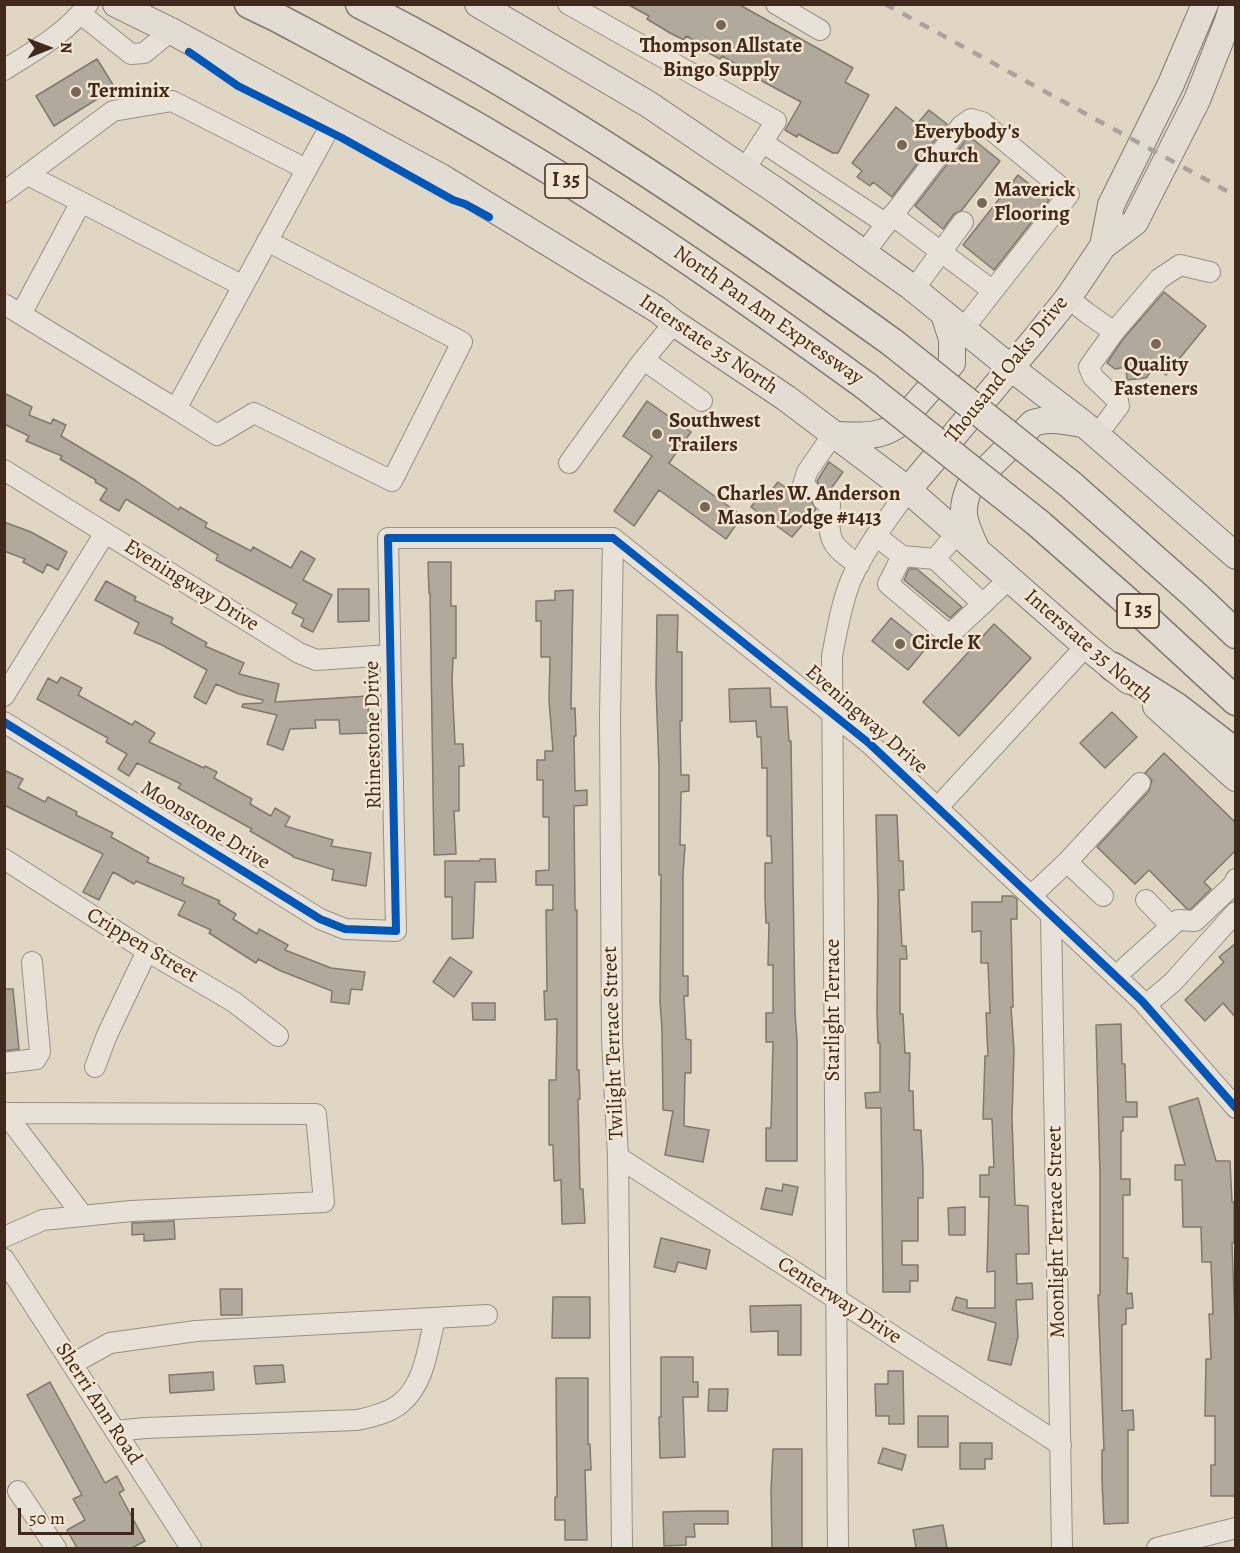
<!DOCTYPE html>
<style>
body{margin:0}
#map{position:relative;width:1240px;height:1553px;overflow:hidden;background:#e0d6c4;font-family:Alegreya,serif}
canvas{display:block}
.frame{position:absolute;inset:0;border:6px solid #40291c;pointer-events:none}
.north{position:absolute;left:18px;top:18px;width:60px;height:60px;-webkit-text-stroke:4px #f3e6d1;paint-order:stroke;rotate:89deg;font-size:16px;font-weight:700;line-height:24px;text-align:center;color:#40291c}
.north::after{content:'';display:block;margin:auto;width:21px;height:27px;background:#40291c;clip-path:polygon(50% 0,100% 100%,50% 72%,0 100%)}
.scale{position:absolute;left:18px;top:1508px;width:116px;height:27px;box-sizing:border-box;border:3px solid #40291c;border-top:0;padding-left:8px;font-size:18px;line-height:21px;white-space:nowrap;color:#40291c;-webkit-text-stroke:4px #f3e6d1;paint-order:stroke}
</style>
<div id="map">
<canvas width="1240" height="1553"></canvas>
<div class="frame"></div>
<div class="north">N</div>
<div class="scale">50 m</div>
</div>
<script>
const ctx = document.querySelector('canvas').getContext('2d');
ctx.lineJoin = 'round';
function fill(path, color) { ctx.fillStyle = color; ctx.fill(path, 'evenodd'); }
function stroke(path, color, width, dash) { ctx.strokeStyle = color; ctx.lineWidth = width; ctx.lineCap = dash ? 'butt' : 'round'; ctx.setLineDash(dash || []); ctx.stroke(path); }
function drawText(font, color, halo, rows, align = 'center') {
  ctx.font = font + ' Alegreya,serif'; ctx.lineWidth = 5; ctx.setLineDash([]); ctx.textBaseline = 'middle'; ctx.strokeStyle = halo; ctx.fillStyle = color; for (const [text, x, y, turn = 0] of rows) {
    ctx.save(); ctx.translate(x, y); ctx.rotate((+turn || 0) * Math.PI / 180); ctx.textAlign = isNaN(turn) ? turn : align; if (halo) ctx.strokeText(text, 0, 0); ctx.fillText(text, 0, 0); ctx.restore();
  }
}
const building = new Path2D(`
 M627 4H738L853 68 845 82 869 95 838 153H833L798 134 797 137 785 130 801 102 747 73 748 71 722 56 720 59 709 53 711 49 686 36 684 40 670 33 647 19 649 16Z
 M97 59 115 88 54 126 36 96Z
 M896 107 917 124 929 110 947 124 892 197 873 182 870 186 857 177 862 171 852 163Z
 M969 136 1000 161 961 211 954 214 943 229 915 206Z
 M1018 175 1049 200 994 270 963 245Z
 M1164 292 1206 326 1166 375 1155 366 1146 378 1127 380 1126 367 1115 369 1107 363 1123 339Z
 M4 393 32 407 29 415 51 424 53 419 66 425 61 436 136 481 179 510 180 507 207 523 205 527 251 551 253 547 291 568 301 551 315 559 303 580 332 595 313 632 301 626 304 619 292 613 297 604 216 560 218 555 126 499 119 511 100 500 107 489 95 482 96 480 60 459 62 456 26 441 29 436 4 424Z
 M647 401 691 432 669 463 742 516 726 539 659 490 634 526 614 511 652 456 623 436Z
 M829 462 843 472 830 490 821 489 817 481Z
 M778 482 785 487 786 485 802 500 811 501 816 509 792 537 751 507 761 493 766 497Z
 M4 522 31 532 67 552 58 570 47 564 43 573 23 562 25 559 4 551Z
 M428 562H451V606H456V658H453L452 681 455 744H463L464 766H459V811H454L456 854 434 855 430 593H429Z
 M909 569H917L962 607 950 618 904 580Z
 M106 581 136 597 134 600 173 618 171 623 207 643 205 646 244 663 239 674 279 684 275 702 368 696 369 733 340 734 339 720H315L316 728 290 729 283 750 267 744 277 715 242 707 243 704 262 703 263 700 239 694 216 684 206 704 194 697 207 670 162 645 134 633 139 623 95 600Z
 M338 589H369V621L338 622Z
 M573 590 571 709 575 708 576 736H574L575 791 587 790V805L574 806 575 910H577V1070H579L580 1099H578L580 1189H583L585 1223 562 1224 561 1180 554 1181 553 1145H549V1080H556L557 1019 545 1020 544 991H547L546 910H553V885H536V871L549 870V817H543V780H537V760H545V751H553L549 700 550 657H541V621H536V601L555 600V591Z
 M657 615H678L677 652H682V721H680L681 775H689V791L681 792 680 845H685L683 875V976H688V996H684L686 1039 691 1040V1073H685L684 1126 709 1130 703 1162 665 1155 673 1111 663 1110 662 1030 660 1001 661 875H659V769L656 686Z
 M891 618 927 647 908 670 872 641Z
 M994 624 1031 658 959 736 923 702Z
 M61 677 82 688 78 695 132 725 135 721 155 733 149 742 204 768 205 766 217 772 214 778 252 799 250 804 271 816 275 808 290 817 285 826 333 840 331 846 371 853 366 886 332 880 334 870 293 857V856L250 831 252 829 178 788 181 784 137 763 129 776 118 769 127 754 106 742 108 738 37 699 48 678 57 683Z
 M770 688 771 707H787L789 741H791L795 1012 797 1041V1161H766V1128H771L773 1042H766V1013H773V965H768L769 923H766L765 897V863H772L771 836H767V768H762L761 737H757L756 721 730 722 729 689Z
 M1112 712 1137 737 1105 768 1080 743Z
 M1164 753 1236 823V850L1204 882 1211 889 1191 909H1187L1149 870 1135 884 1097 847 1149 791 1152 780 1145 773Z
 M4 770 23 779 18 788 45 802 48 797 77 812 76 815 113 833 111 837 149 858 147 862 184 878 182 884 220 901 218 903 236 914 233 919 257 934 259 929 288 945 285 950 331 968 365 972 362 990 351 989 349 1004 331 1002 332 991 281 971 258 959 256 963 209 933 211 930 178 915 185 902 136 881 134 884 113 872 99 900 83 892 103 854 4 805Z
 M876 815H897L899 861H903L904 890H899L902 946H906L907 959H900V1014H903L905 1053H910L909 1091H913L914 1130H921L923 1171V1198H918V1241H902V1265H918V1281H910V1292H883L881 1108H866L865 1093 880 1092V1043H878L877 1011 878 900Z
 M480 859H495L496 882H475L473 938 452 939V897H445V861H480Z
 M1002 896H1013L1017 899V919H1011L1013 1007H1011L1014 1051 1012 1119 1015 1205 1028 1206 1029 1254H1016L1017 1284 1032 1283 1033 1299 1016 1300 1018 1337 1011 1365 988 1360 996 1323 952 1310 956 1297 967 1300V1308H995V1271L987 1272 989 1197H980V1175H989V1167H994L992 1119H983L985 1056H988L986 1013H990L988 963H981V931L972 932V902H1002Z
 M1236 943V1018L1223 1003 1205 1021 1185 1000 1224 962 1219 957Z
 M450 957 472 972 454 997 433 982Z
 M4 989H13L19 1049 4 1051Z
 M472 1003H495V1020H473Z
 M1121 1024 1122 1064H1125L1126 1102H1137V1117H1123V1131H1121V1179H1130V1195H1123V1258H1128L1127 1294 1132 1293 1133 1308 1126 1309V1324L1122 1325V1411L1133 1410 1134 1430H1128V1523L1104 1524 1102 1480V1450H1104L1098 1295H1100V1175L1096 1025Z
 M1198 1098 1216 1161H1230L1232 1202H1234V1243H1232L1236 1352V1496H1211V1465H1215V1416H1205L1206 1359H1211L1209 1314H1213L1211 1262H1202L1201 1227H1183L1182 1180H1175V1165H1185L1169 1107Z
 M783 1184 798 1187 792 1215 761 1209 766 1188 782 1191Z
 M965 1207V1235H949L948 1208Z
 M174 1221 175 1239 144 1241V1234L132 1235V1223Z
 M661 1238 710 1250 706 1269 678 1262 675 1272 654 1267Z
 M220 1289H242V1315H221Z
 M553 1297H590V1338H552Z
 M801 1305V1355H778V1331L751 1332 750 1306Z
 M661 1357H693V1382H698V1397H683L685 1457 660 1458 659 1417H661Z
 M283 1365 285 1382 256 1384 254 1366Z
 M888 1371H903L904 1424H889V1416H876L875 1384H888Z
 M213 1372 214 1390 170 1393 169 1375Z
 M556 1378H588V1444H590L591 1470H585L587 1540H565V1520H555V1497H557Z
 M50 1382 105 1483 117 1476 124 1490 119 1493 145 1541 132 1548H77L67 1530 85 1520 73 1499 82 1495 27 1395Z
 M709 1389H728L727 1411H708Z
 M918 1416H948V1447H918Z
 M960 1443H992V1459H985V1469H960Z
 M883 1448 906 1455 902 1470 878 1463Z
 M773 1449H802V1548H772L771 1490Z
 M696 1511H728V1524H694L695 1537H686V1545L664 1546 663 1512Z
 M943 1525 947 1548H916L913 1530Z`);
fill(building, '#b1a99c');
stroke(building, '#81786e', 1.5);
const minor = new Path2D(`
 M568 4 776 121 745 169
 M776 4 820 30
 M81 14 131 54 144 53 171 31
 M4 70C34 51 67 33 88 4
 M762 142 885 223
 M28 175 81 202
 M4 192 113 111 172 101 306 169
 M892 215 993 291
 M267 241 462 342 392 481 254 413 217 435 176 409 334 119
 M864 253 961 126 971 119 982 122 1069 194 963 329
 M914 289 963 222
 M1068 298 1087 313 1114 332 1089 367 1093 377 1118 401 1119 406 1097 435
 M4 304 176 409
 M21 314 81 202 243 286
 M1114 332 1159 279 1180 265 1210 272
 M644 360 702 401
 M569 463 641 363 674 323
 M4 470 299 653 316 660 390 655
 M809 490 803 485 807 472 834 433
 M823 500 830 505C827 541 831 546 859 565
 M876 536 902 556 888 584 944 631 952 632 958 627 1009 579
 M613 538 610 716 612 1040 618 1157 622 1548
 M902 556 935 559 957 533
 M935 559 983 604
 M4 696 105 533
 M4 722 320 919 345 929 396 931 388 538H613L870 744 1142 1001 1236 1108
 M938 807 1086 646
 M4 859 147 951 234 1002 278 1036
 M1067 862 1103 896
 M1032 895 1067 862 1140 783
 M1146 900 1171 926
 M1051 915 1062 1548
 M1116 976 1178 920 1195 921 1233 885 1236 879
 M1146 1005 1173 982 1236 912
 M4 1063 36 1059 40 1052 32 962
 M95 1067 107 1035 147 951
 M4 1113 316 1114 324 1202 131 1211 43 1220 4 1237
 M5 1113 83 1216
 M618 1157 1061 1445
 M4 1259 191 1548
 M72 1364 110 1343 196 1331 487 1315
 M115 1431 145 1428 357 1420C372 1417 389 1413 401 1403 425 1383 428 1347 435 1318
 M18 1491 56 1548
 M838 1548 832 656C837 631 841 604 851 580 865 548 888 519 908 490
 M1157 1548 1236 1528`);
const major = new Path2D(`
 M116 4 171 31 441 177 658 310 674 323 786 398 908 490 1086 646 1129 681
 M478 4 648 104 778 192 910 286 1011 368 1085 425 1236 556
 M1103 246 1111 205 1171 84 1205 4
 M837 435C861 436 881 438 900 423L952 363V339L944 314
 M908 490 1035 339 1068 298 1103 246 1135 222 1197 100 1228 21 1233 4
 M975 546C964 522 959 512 970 486L1033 423C1050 417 1064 421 1082 424
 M1156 706 1236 778`);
const highway = new Path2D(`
 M249 4 278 18C351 57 425 96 496 138 625 213 745 298 866 386
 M360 4C548 100 722 220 893 343
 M1071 485 1196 596 1236 634
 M1038 523 1147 619 1236 701
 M1113 667 1175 706 1236 753`);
stroke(minor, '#989084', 22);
stroke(major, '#81786e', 28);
stroke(highway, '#81786e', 31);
stroke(minor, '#e7e1d8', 20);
stroke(major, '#e3dcd2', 26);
stroke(highway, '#e3dcd2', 28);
stroke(new Path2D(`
 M885 4 1236 196`), '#aaa39b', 4.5, [10, 10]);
const highwayBridge = new Path2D(`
 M893 343 1071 485
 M866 386 1038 523`);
stroke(highwayBridge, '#81786e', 31, []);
stroke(highwayBridge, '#e3dcd2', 28);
stroke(new Path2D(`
 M189 52 238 86 342 138 453 200 465 204 489 217
 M4 722 320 919 345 929 396 931 388 538H613L870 744 1142 1001 1236 1108`), '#0057b8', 8);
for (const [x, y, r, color] of [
 [721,25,6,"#786657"],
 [76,92,6,"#786657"],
 [902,145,6,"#786657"],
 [982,203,6,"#786657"],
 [1156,344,6,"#786657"],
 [657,434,6,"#786657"],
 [705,507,6,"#786657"],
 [900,644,6,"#786657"]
]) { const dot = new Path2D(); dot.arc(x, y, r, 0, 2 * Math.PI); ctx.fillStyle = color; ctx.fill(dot); stroke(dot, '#f3e6d1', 2); }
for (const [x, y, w] of [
 [566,181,42],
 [1138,611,42]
]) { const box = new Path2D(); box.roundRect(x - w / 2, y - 17, w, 34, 4.5); ctx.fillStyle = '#f3e6d1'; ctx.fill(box); stroke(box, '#40291c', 1.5); }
drawText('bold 20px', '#40291c', null, [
 ["I 35",566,181],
 ["I 35",1138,611]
]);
drawText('bold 21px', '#40291c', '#f3e6d1', [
 ["Thompson Allstate",721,47,"center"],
 ["Bingo Supply",721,71,"center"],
 ["Terminix",88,92],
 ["Everybody's",914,133],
 ["Church",914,157],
 ["Maverick",994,191],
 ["Flooring",994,215],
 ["Quality",1156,366,"center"],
 ["Fasteners",1156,390,"center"],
 ["Southwest",669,422],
 ["Trailers",669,446],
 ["Charles W. Anderson",717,495],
 ["Mason Lodge #1413",717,519],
 ["Circle K",912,644]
], 'left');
drawText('21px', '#40291c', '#f3e6d1', [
 ["North Pan Am Expressway",768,316,35],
 ["Interstate 35 North",708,345,34],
 ["Thousand Oaks Drive",1007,370,-51],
 ["Eveningway Drive",191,586,32],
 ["Interstate 35 North",1088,647,41],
 ["Eveningway Drive",866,720,41],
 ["Rhinestone Drive",374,735,-91],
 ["Moonstone Drive",205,826,32],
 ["Crippen Street",142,946,31],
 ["Starlight Terrace",834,1010,-90],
 ["Twilight Terrace Street",614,1043,-92],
 ["Moonlight Terrace Street",1057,1232,-91],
 ["Centerway Drive",839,1301,33],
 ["Sherri Ann Road",98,1404,57]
]);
</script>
